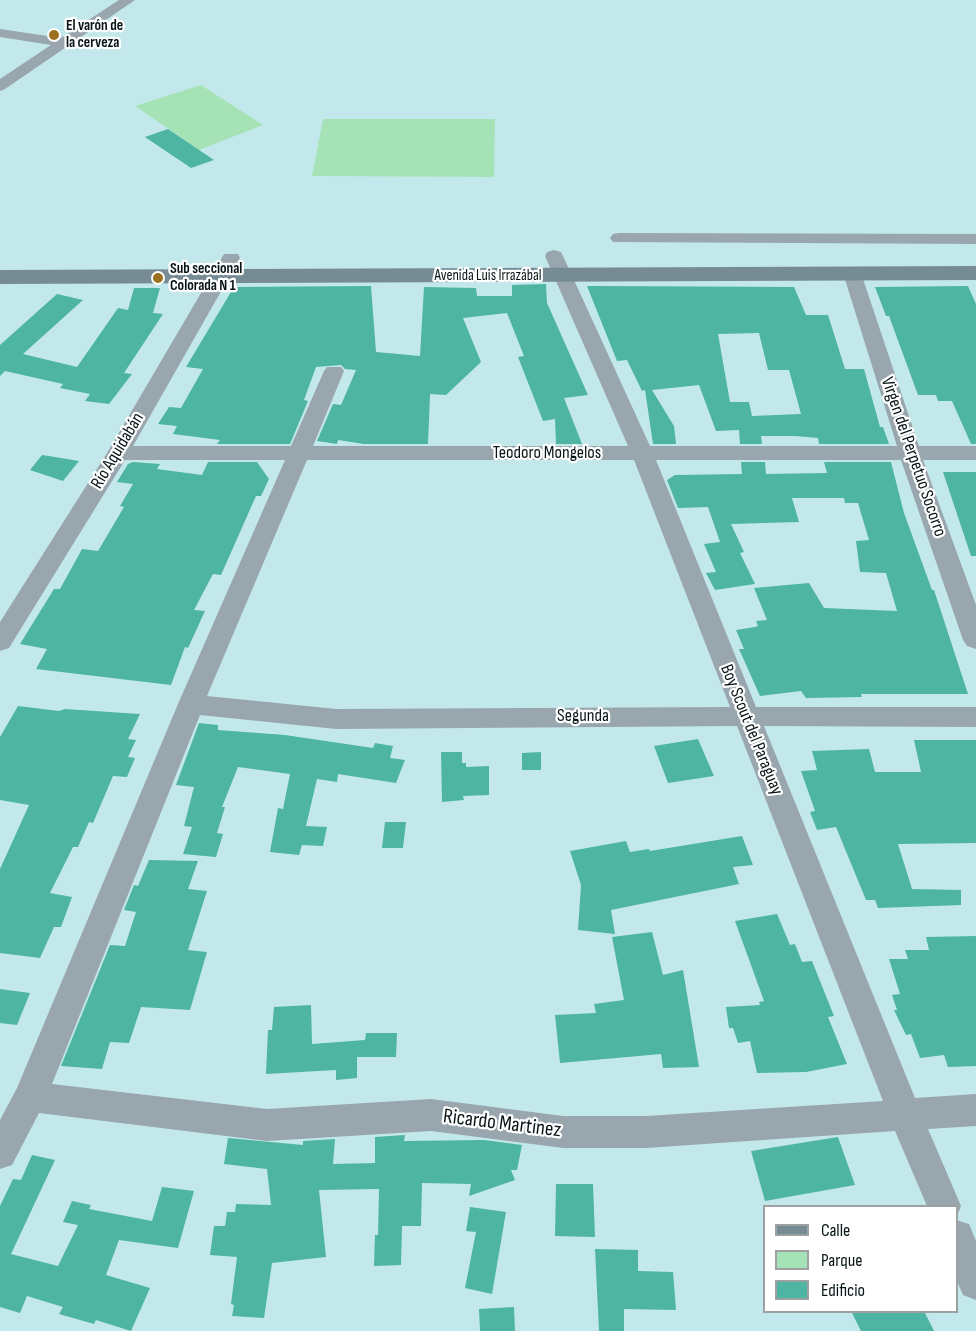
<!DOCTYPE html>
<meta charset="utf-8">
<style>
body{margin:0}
#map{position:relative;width:976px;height:1331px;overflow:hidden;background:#c3e8eb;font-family:"Sofia Sans Condensed",sans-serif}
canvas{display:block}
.legend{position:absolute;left:763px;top:1205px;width:195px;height:108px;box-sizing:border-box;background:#fff;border:2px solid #9ca1a2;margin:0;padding:8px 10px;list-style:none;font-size:18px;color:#081516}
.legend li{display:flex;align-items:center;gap:12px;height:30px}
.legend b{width:30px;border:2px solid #9ca1a2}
</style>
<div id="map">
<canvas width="976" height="1331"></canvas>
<ul class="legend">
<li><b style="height:8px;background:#778b94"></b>Calle</li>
<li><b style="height:16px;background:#a5e3b7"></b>Parque</li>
<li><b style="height:16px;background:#4db5a1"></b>Edificio</li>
</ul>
</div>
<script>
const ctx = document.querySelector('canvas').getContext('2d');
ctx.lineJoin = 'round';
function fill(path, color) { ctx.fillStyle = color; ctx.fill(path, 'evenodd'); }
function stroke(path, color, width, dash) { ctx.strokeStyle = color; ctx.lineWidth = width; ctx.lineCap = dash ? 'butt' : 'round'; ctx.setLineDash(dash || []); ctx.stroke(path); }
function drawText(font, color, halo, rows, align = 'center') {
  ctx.font = font + ' "Sofia Sans Condensed",sans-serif'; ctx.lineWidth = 4.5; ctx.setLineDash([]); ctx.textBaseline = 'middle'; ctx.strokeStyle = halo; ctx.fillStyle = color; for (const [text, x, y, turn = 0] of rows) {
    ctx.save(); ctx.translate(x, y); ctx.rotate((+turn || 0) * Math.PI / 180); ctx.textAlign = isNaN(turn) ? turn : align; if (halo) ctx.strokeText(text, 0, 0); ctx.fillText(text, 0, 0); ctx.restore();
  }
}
fill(new Path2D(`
 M201 85 263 125 199 150 135 106Z
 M323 119H495L494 177 312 176Z`), '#a5e3b7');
fill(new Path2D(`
 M168 129 214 160 191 168 145 137Z
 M546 284 547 303 588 395 564 398 582 444H556L555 419 543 421 518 357 524 356 507 313 463 318 481 362 446 395 430 394 428 444H364L338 440 337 444 317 441 333 404 341 405 356 370 345 369 341 365 316 367 304 400 308 401 290 444H217L220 440 173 434 177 426 158 424 169 407 181 408 203 369 186 367 234 287 371 286 376 352 420 356 424 287 476 288 477 296H512V285Z
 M587 286 794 287 806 315H828L845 369H864L880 427H883L889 444H819L818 438 795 436H761L762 444H740L739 430 716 431 699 385 652 390 674 426 676 444H653L645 390 642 391 627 360 617 361ZM759 333 768 370H789L801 414 752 416 749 402H730L718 334Z
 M968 286 976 304V444H971L952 401H938L936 395H918L889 316H886L875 287Z
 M134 288H160L153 313 163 314 124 373 132 374 109 404 85 401 90 394 60 388 63 384 5 371 0 376V345L57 294 83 300 23 354 77 367 118 308 128 310Z
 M42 455 61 458 79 461 63 481 30 470Z
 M133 462 160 464 157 469 202 475 208 462H257L269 479 261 496H256L221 575 213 574 194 610 205 611 188 648 185 647 171 685 36 669 47 649 20 644 54 589H60L82 549 98 551 124 507 120 506 133 484 117 482 128 464Z
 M741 462H765L766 474 827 473 824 462H891L904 513 932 590H934L968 694H861L862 697 806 698 801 691 760 696 739 649H744L736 630 755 627 758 626 756 621 767 620 754 588 809 583 824 608 897 611 886 573 860 572 856 541 869 540 858 503H845L844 498H792L799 522 731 524 744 552 740 553 755 584 715 590 706 573 716 572 704 544 720 542 708 507 678 508 667 480 675 475 742 474Z
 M943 472H976V556H971Z
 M18 706 59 711 65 709 140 714 128 739 136 740 128 757 135 758 127 777 113 776 93 823 89 822 78 847H73L50 893 72 897 61 927H54L40 958 0 953V869L29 805 0 800V737Z
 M199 723 218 725V730L285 735 373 748 375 743 393 746 390 758 405 760 396 783 338 774 337 782 317 779 306 826 327 827 323 846 302 845 299 855 270 852 278 808 283 809 290 774 238 767 222 807H225L217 833 223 834 216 857 183 854 192 827 184 826 194 787 176 785Z
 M698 739 714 776 668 783 654 746Z
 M914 740H976V843L898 844 912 889 961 890V905L878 908 875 900H866L836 827 817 830 810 812 815 811 801 771 817 770 812 751 869 749 875 772H921Z
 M441 752H462V763H466V767L489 766V795L463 796 464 800 442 802Z
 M541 752V770H522V753Z
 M385 822H406L403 848H382Z
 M742 836 753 865 733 867 739 884 611 910 615 934 578 930 581 885 570 851 626 841 630 852 649 849 650 851Z
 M149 860 198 861 188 889 207 891 188 950 207 952 190 1010 141 1007 129 1043 110 1042 102 1069 61 1066 110 945 125 946 136 912 124 910 134 885 138 886Z
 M777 914 790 945 795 944 802 962 812 961 834 1016 828 1017 847 1064 806 1072 757 1073 750 1041 738 1043 733 1028H729L726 1007 760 1005 759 1002 764 1001 735 921Z
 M652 932 663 975 683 970 699 1067 663 1068 661 1054 560 1063 555 1015 596 1013 594 1004 624 1000 612 937Z
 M976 936V1066L948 1067 944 1055 920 1058 911 1034 906 1035 894 1010H897L892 995 900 994 889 959H908L905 950H929L926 937Z
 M0 989 30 993 17 1025 0 1023Z
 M311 1005 312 1044 365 1040 366 1033H397L396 1057H357V1078L336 1080V1070L266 1074 268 1030H272L274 1007Z
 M405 1135 404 1141 484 1140 522 1145 517 1170H511L515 1180 469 1196 471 1184 422 1183 421 1226H402L401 1265 374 1266 375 1235H378L379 1189 319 1190 326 1257 272 1263 264 1318 232 1316 234 1305 231 1304 237 1257 210 1255 214 1226H225L227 1212H235L236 1204 271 1205 267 1169 224 1164 228 1138 303 1145V1141L335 1139 333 1164 375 1163V1137Z
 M838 1137 855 1185 765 1201 751 1151Z
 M32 1155 55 1160 11 1254 58 1266 78 1225 63 1222 72 1201 91 1205 89 1209 152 1221 162 1187 194 1191 178 1248 119 1240 106 1275 150 1288 131 1331 96 1320 94 1324 59 1314 63 1307 27 1296 20 1313 0 1307V1206L13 1179 21 1180Z
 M556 1184H593L595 1237 555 1236Z
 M470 1207 506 1212 492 1294 465 1288 476 1232 466 1231Z
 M595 1249 638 1250V1271L673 1272 676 1310 624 1309V1331H599Z
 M514 1307 515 1331H480L479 1309Z
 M851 1311H924L934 1331H861Z`), '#4db5a1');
fill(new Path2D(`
 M119 0H135L5 89 0 91V79L51 45 0 37V29L61 38Z
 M619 233 976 234V244L613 242 610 238 613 234Z
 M554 250 561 252 563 256 650 446H897L843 273 845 269H859L861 273 919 446H976V460H923L976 605V649L967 646 963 640 901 460H656L756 707H976V727L764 726 915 1098 976 1094V1126L928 1129 961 1206 956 1218V1206H927L895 1131 646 1148H563L431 1131 267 1141 39 1113 12 1165 0 1169V1120L17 1088 178 704 285 460H125L9 648 0 651V622L107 453 224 254H238L240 258 133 446H291L324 371 327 367H341L344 371 313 446H628L545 256 547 252ZM307 460H634L730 707 336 709 207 696ZM200 715 336 729 737 726 883 1101 646 1116H563L431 1099 267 1109 52 1084Z
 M956 1220 969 1224 976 1241V1300L963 1295 956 1279Z`), '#99a6ad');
fill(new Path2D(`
 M976 266V280L0 284V270Z`), '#778b94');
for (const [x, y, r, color] of [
 [54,35,6,"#9b711f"],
 [158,278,6,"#9b711f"]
]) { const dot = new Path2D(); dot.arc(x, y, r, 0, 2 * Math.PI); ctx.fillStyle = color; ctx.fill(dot); stroke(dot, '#fff', 2); }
drawText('bold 15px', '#081516', '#fff', [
 ["El varón de",66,26],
 ["la cerveza",66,43],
 ["Sub seccional",170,269],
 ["Colorada N 1",170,286]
], 'left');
drawText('15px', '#081516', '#fff', [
 ["Avenida Luis Irrazábal",488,276]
]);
drawText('18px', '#081516', '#fff', [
 ["Río Aquidabán",118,451,-59],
 ["Teodoro Mongelos",547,453],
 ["Virgen del Perpetuo Socorro",913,457,71],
 ["Segunda",583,716],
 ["Boy Scout del Paraguay",751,730,68]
]);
drawText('21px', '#081516', '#fff', [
 ["Ricardo Martinez",502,1124,7]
]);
</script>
